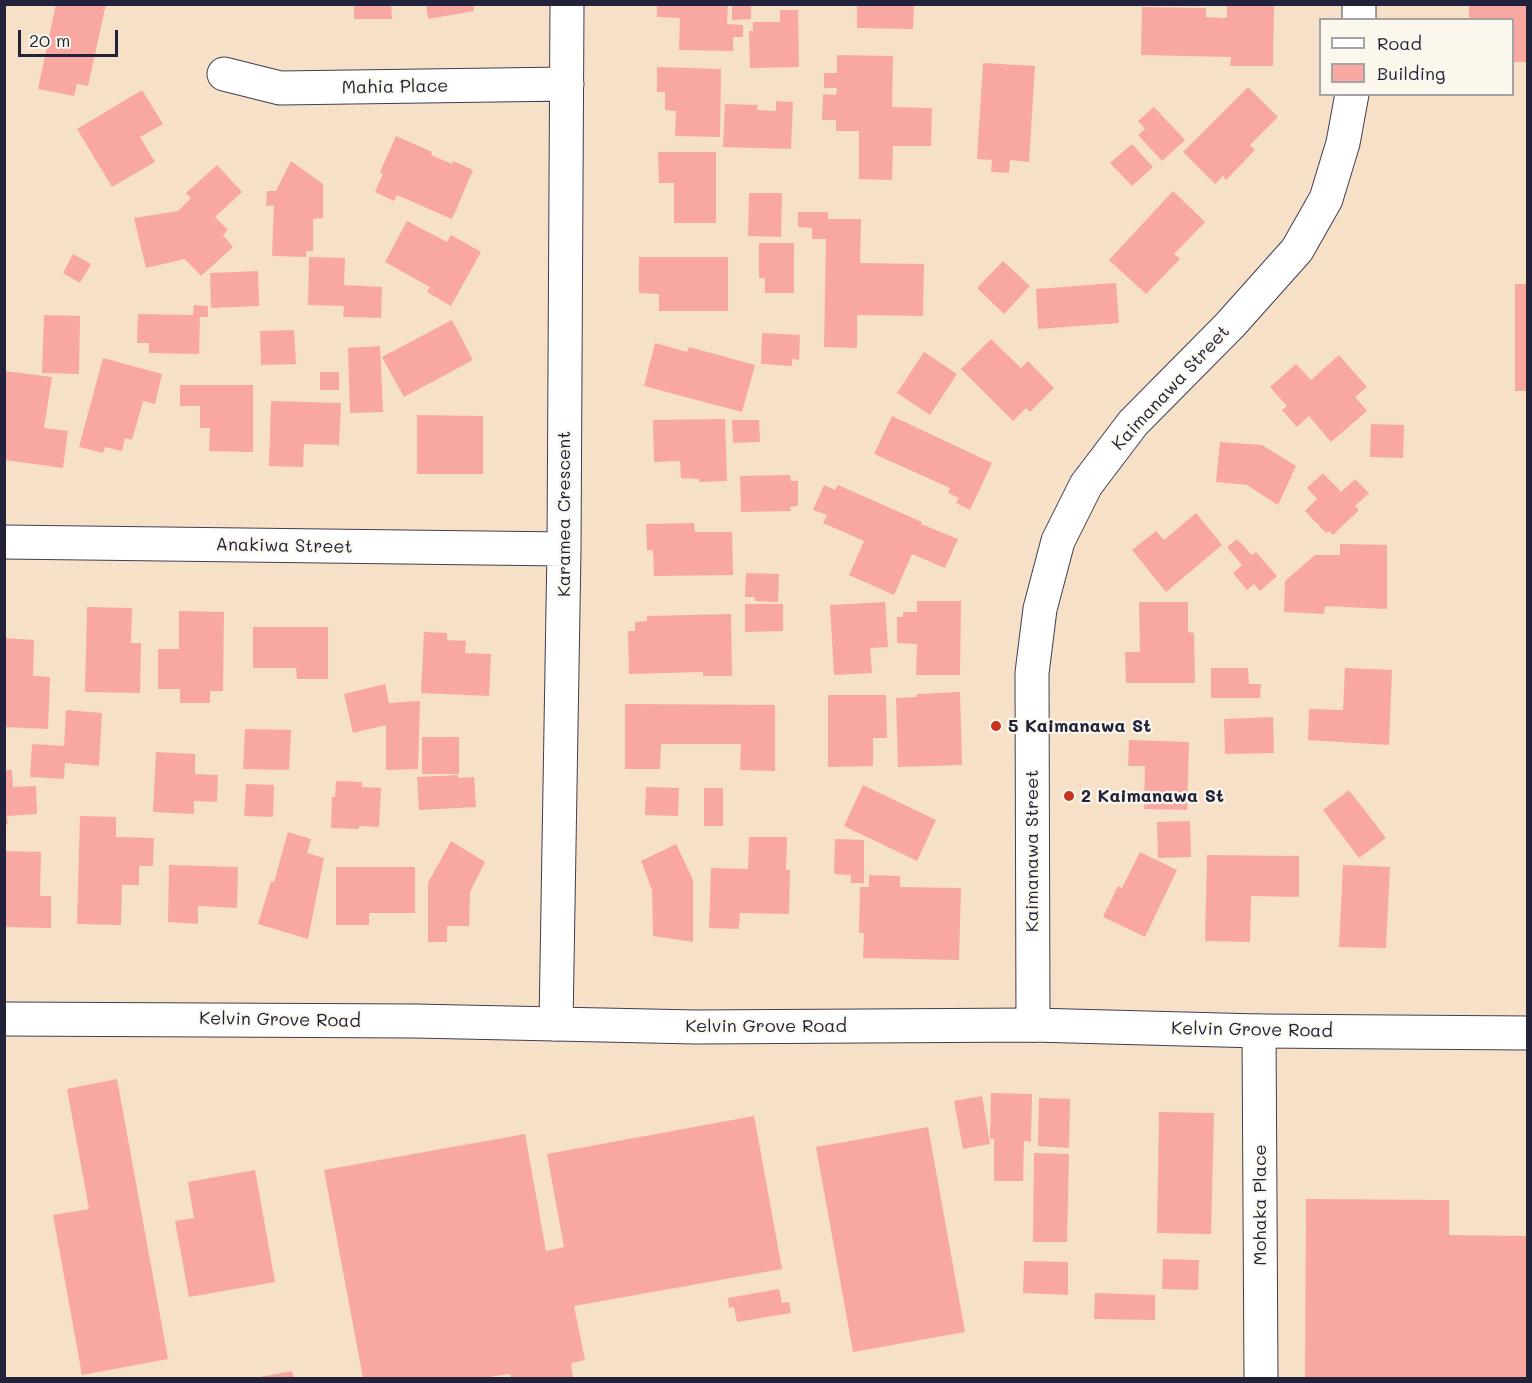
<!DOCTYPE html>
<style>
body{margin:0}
#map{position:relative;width:1532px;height:1383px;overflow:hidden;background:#f6e0c7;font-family:Mali,sans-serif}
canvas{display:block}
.frame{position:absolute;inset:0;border:6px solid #22223b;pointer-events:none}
.legend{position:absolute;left:1319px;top:18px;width:195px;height:78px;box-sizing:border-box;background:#fbf7ec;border:2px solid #a4a2a5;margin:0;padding:8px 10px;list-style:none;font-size:18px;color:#22223b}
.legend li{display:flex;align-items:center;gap:12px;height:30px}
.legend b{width:30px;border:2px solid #a4a2a5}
.scale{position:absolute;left:18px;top:30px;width:100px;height:27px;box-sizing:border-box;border:3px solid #22223b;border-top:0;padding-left:8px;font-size:18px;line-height:21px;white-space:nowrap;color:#22223b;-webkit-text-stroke:4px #fbf7ec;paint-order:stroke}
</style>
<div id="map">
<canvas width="1532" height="1383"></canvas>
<div class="frame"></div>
<ul class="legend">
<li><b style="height:8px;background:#fff"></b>Road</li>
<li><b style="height:16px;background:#f9a8a1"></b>Building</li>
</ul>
<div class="scale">20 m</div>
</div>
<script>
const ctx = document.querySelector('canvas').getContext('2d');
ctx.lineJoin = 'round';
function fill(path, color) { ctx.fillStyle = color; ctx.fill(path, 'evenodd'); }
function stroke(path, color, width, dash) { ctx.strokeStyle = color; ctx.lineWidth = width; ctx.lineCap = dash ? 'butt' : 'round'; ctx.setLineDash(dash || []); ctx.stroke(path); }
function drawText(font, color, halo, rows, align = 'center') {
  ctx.font = font + ' Mali,sans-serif'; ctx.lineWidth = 4.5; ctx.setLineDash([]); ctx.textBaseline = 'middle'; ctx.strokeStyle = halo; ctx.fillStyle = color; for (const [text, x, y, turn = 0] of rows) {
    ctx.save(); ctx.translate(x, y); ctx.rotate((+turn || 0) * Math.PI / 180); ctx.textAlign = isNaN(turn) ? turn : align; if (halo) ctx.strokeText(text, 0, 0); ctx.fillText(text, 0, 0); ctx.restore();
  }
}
fill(new Path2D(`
 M56 4H106L88 86 77 84 74 96 38 89Z
 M354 4H391L392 19H354Z
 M426 4H473L474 11 428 19Z
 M657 4H728L727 24 743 25V37H733V51L679 50 680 18 657 17Z
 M732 4H751V19L732 20Z
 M857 4H914L913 29 857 28Z
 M1227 4H1274L1273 66H1230L1231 57 1141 55 1142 7 1206 8V17L1227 18Z
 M1469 4H1528V62H1512V20H1469Z
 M780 10H798L799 67 750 68 749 31H753V22H780Z
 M837 55 893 56 892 107 932 108 931 146H893L892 180 859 179V131H836V120H822L823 94 836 95 837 88H824V73H837Z
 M983 63 1035 66 1029 162 1010 160 1009 173 991 172 992 160 977 159Z
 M657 67 721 69 720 137 675 136 676 111 665 110V92H657Z
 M1248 87 1278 117 1250 145 1255 150 1226 180 1223 176 1215 184 1183 152Z
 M142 90 163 124 140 137 155 162 112 187 77 129Z
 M776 101 793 102 791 149 723 147 725 104 758 105 757 110 776 111Z
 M1154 107 1185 140 1162 161 1138 135 1145 129 1138 121Z
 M396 136 432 152 431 155 452 164 453 161 473 170 452 219 397 195 394 201 375 192 383 174 380 172Z
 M1132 144 1153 167 1132 186 1110 163Z
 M658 152H716V223H674V183H659Z
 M291 161 323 184V218L313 219V251H306V257L272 256 274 205 266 206 267 191H276Z
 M217 165 242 192 215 217 228 230 223 235 233 247 201 276 185 259 146 268 134 218 178 211 191 198 186 193Z
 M1173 191 1205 222 1174 254 1180 259 1146 294 1109 260Z
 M749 193H782L781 237 748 236Z
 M798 212H828V219H861L860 263 924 264 923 316 857 315V348L824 347 826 239H812V228L798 227Z
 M407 221 447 242 451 235 481 252 451 306 427 292 430 287 385 262Z
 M759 243H794V293H765V278H759Z
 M73 254 91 264 80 283 63 273Z
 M309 257 345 258 344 285 382 287 381 318 343 317 344 306 308 305Z
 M639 257H728V311H659V294L639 293Z
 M1003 261 1030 286 1004 314 977 288Z
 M258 271 259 306 211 308 210 273Z
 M1116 283 1119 323 1038 329 1036 289Z
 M1515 284H1528V391H1515Z
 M194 305 208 306V317H200L199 354 149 353V343H137L138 314 193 315Z
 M44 315 80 316 79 374 42 373Z
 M452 320 473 360 404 397 382 357Z
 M294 330 296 364 261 365 260 331Z
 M762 333 800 335 799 360 792 359V366L761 364Z
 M991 339 1021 368 1028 361 1054 388 1030 412 1026 408 1013 421 961 369Z
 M655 343 687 352 689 347 755 365 742 412 644 386Z
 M380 346 383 412 350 413 348 348Z
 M924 352 957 374 930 415 897 393Z
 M1339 355 1367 387 1355 397 1367 411 1331 442 1309 416 1297 427 1282 410 1287 406 1270 387 1296 364 1311 380Z
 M103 358 162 374 155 404 143 401 132 440 125 438 122 451 105 447 103 453 79 447Z
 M5 371 52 377 44 428 68 431 63 468 5 460Z
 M320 372H339V390H320Z
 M180 385H253V452L209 451 210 428H200V406H180Z
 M271 401 341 403 339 445 304 444 303 467 269 466Z
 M417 415 483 416V474H417Z
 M892 416 992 463 970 510 956 503 959 498 948 493 950 488 874 454Z
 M725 419 727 481 699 482V479L681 478 680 461 654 462 653 420Z
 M732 420H759L760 442 733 443Z
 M1371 424 1404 425 1403 458 1370 457Z
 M1220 442 1262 445 1296 466 1278 505 1247 485 1216 482Z
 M1323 473 1341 492 1355 479 1369 493 1355 506 1359 510 1333 535 1329 531 1326 533 1305 511 1317 499 1307 488Z
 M790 475 791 481H798V506L790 507 791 511 741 512 740 476Z
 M824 485 835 490 838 485 922 522 921 524 958 539 945 568 912 554 894 595 849 575 864 541 823 523 827 515 813 510Z
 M1196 513 1222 545 1166 592 1132 550 1156 531 1164 540Z
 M694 523 695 532H732L733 575 654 576 653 550H647L646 524Z
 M1237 539 1252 555 1256 552 1277 576 1260 591 1254 584 1247 590 1233 573 1242 565 1227 547Z
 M1340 544 1387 545V609L1325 606 1324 614 1284 612 1285 581 1315 555H1340Z
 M746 573 779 574 778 602 755 601V597H745Z
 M917 601H961L960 675H916L917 644 897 643V617H903V612H917Z
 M885 602 888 647 870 648 872 673 834 675 830 605Z
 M1139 602H1188V632L1194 633 1195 683H1126L1125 652H1140Z
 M745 604H783V631L745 632Z
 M87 607 132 608 131 643H141L140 693 85 692Z
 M179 611 224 612 223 691H210V703H180V689H158V649H179Z
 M731 614 732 676H703V672L629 674 628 631H635V622L647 621V616Z
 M253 627H328V679H297L296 668H253Z
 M424 632 447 633V640L466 641 465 653 491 654 489 696 421 693Z
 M4 638 34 640 33 676 50 677 48 729 4 727Z
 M1211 668H1248L1249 684H1261L1260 698H1211Z
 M1345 668 1392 670 1389 745 1308 740 1309 709 1343 710Z
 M385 684 389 703 420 701 418 769 386 770V725L353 733 344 694Z
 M960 692 962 765 898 767 896 698 917 697V694Z
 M828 695H886L887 738H873V766L828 767Z
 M625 704 775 705V771L740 770 741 744H661L660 769H625Z
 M66 710 102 713 99 766 65 763 64 779 30 777 32 744 64 746Z
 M1273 717 1274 753 1225 754 1224 719Z
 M245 729 291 730 289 770 243 769Z
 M422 737H459V774H422Z
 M1129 740 1189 742 1187 810 1144 809 1145 766H1128Z
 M156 752 195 754V774L218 775 217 802 194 801V814L153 812Z
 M4 770H12L13 787 36 786 37 814 7 816 8 824 4 825Z
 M458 775V778L474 777 476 807 419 810 417 777Z
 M336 781 362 782V787L381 788 379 827 359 826V829L331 828 332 797H335Z
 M246 784 274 785 273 817 244 816Z
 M863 785 936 820 917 861 844 826Z
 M646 787 679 788 678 816 645 815Z
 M704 788H723V826H704Z
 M1349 790 1386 838 1359 858 1323 810Z
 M80 816 116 817V837L154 838 153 866H139V885H122L121 925 77 924Z
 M1190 821 1191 857 1158 858 1157 822Z
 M288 832 311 839 307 853 324 858 308 939 258 924 271 881 274 882Z
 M749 837H787L786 870H790L789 914 740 913 739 929 709 928 711 868 748 869Z
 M835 839 864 840V883H851V875L834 874Z
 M451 841 485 862 470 892 469 926H447V942H428V883Z
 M676 844 693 880V942L653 936 652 890 641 861Z
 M4 851 41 852 40 896H51V928L4 927Z
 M1140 852 1177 870 1145 937 1103 917 1118 886 1122 888Z
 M1207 855 1299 856V897L1251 896 1250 942 1205 941Z
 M169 865 238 867 237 908 198 906V924L168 922Z
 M1343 865 1390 867 1386 948 1339 947Z
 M336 867H415V913H369V925H336Z
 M869 875 900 876V887L961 888 959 960 863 958 864 933H859L860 887H869Z
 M117 1079 168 1359 82 1375 53 1215 89 1209 67 1089Z
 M991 1093 1032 1094 1031 1142 1024 1141 1023 1181H994V1139H990Z
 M982 1096 990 1144 963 1149 954 1101Z
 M1039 1098 1070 1099 1069 1148 1038 1146Z
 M1159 1112 1214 1113 1211 1234 1157 1233Z
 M754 1116 782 1269 574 1306 585 1360 571 1363 573 1378H511L510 1374 482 1378H363L324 1170 525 1134 546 1251 564 1247 547 1154Z
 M928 1127 965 1332 853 1352 816 1147Z
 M1034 1153 1069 1154 1067 1242H1033Z
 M255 1170 275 1282 189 1297 175 1221 194 1218 188 1182Z
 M1306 1199 1449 1200V1235L1528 1236V1378H1305Z
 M1163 1259 1199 1260 1198 1290 1162 1289Z
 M1024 1261 1068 1262V1295L1023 1293Z
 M779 1289 782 1303 789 1302 791 1313 737 1322 734 1307 729 1308 728 1298Z
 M1095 1293 1155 1295V1320L1094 1319Z
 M292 1371 294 1378H260V1377Z`), '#f9a8a1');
const minor = new Path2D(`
 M1359 20V4
 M224 74 280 88 567 84
 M4 542 564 549
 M556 1024 564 549 567 4
 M1033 1025 1032 673 1040 609 1058 541 1086 485 1133 423 1230 325 1297 250 1326 199 1343 143 1352 94
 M1259 1031 1261 1378`);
const major = new Path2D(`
 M4 1019 415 1021 696 1027 1033 1025 1259 1031 1528 1033`);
stroke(minor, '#423e50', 35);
stroke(major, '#423e50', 35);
stroke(minor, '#fff', 33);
stroke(major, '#fff', 33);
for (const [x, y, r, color] of [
 [996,726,6,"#c8321e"],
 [1069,796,6,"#c8321e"]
]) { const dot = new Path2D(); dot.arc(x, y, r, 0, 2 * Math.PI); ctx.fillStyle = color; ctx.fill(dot); stroke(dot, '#fbf7ec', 2); }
drawText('18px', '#22223b', '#fbf7ec', [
 ["Mahia Place",395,87,-1],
 ["Kaimanawa Street",1171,388,-47],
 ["Karamea Crescent",564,514,-90],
 ["Anakiwa Street",284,546,1],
 ["Kaimanawa Street",1032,851,-90],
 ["Kelvin Grove Road",280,1020,1],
 ["Kelvin Grove Road",766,1026],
 ["Kelvin Grove Road",1252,1030,1],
 ["Mohaka Place",1260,1205,-90]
]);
drawText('bold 18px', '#22223b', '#fbf7ec', [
 ["5 Kaimanawa St",1008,726],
 ["2 Kaimanawa St",1081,796]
], 'left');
</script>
